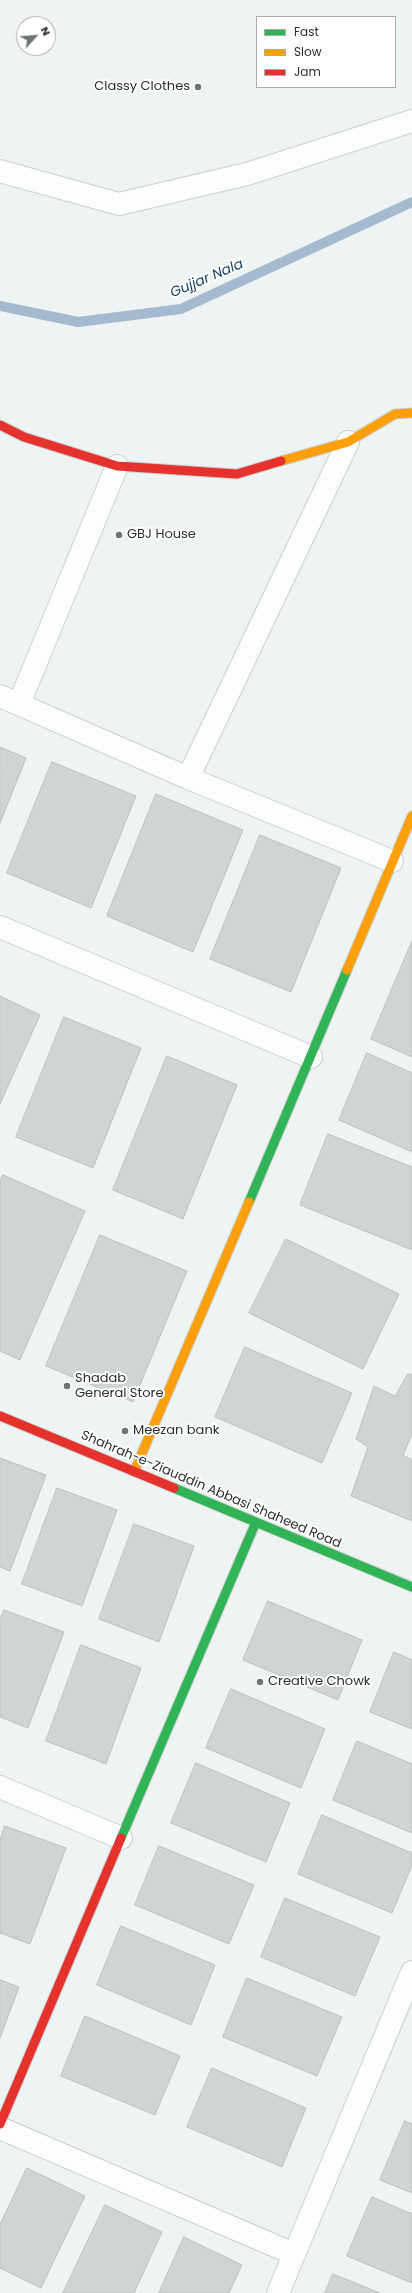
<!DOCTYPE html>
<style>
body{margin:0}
#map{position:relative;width:412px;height:2293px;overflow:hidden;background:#eef4f4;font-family:Poppins,sans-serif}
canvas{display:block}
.legend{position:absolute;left:256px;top:16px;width:140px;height:72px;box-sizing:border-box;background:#fff;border:1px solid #a9abac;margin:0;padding:5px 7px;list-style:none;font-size:12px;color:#292e2f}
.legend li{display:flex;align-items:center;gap:8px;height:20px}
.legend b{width:20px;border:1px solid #a9abac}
.north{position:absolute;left:16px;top:16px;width:40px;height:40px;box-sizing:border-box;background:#fff;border:1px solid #a9abac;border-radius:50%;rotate:64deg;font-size:11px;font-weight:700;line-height:16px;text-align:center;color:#292e2f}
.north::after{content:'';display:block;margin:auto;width:14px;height:18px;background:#6e7374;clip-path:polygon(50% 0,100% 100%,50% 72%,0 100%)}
</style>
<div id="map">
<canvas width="412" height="2293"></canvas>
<ul class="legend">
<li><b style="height:5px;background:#30b455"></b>Fast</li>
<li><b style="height:5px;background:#ff9f0a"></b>Slow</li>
<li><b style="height:5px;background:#e5322d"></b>Jam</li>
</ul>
<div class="north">N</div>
</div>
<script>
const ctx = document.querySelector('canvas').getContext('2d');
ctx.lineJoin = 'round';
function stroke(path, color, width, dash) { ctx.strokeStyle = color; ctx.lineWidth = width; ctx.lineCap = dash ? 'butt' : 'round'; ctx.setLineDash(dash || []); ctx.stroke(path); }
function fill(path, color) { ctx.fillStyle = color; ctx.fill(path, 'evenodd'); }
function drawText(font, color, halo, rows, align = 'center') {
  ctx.font = font + ' Poppins,sans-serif'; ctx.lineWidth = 4; ctx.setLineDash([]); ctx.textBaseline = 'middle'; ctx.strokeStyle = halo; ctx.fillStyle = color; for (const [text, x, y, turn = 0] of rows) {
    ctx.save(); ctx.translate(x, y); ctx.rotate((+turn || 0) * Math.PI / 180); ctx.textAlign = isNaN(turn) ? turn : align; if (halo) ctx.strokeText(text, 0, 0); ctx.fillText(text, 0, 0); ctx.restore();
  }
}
stroke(new Path2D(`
 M0 306 78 322 181 309 412 202`), '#a5bace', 10);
const building = new Path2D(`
 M0 747 26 758 0 823Z
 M52 762 136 796 91 908 7 873Z
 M156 794 243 830 193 952 107 916Z
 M260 835 341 868 291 992 210 959Z
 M412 941V1057L371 1039Z
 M0 996 40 1015 0 1104Z
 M64 1017 141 1048 93 1168 16 1137Z
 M367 1053 412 1073V1152L339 1120Z
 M167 1056 237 1085 183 1219 113 1190Z
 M328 1134 412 1167V1250L300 1205Z
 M3 1175 85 1211 20 1360 0 1351V1181Z
 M100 1235 187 1271 133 1402 46 1366Z
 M286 1239 399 1294 363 1369 249 1313Z
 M245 1347 352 1393 322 1463 215 1417Z
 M408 1374 412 1375V1434L403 1455 412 1460V1521L351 1496 368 1447 356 1439 374 1386 395 1396Z
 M0 1458 46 1475 10 1571 0 1567Z
 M57 1488 117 1510 82 1606 22 1584Z
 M134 1524 194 1546 159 1642 99 1619Z
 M268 1601 362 1640 338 1700 243 1660Z
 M4 1610 64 1632 28 1728 0 1717V1620Z
 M81 1645 141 1668 106 1764 46 1741Z
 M394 1652 412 1660V1729L370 1712Z
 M231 1689 325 1729 301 1788 206 1748Z
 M357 1741 412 1764V1833L333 1800Z
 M196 1763 290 1803 266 1862 171 1823Z
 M322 1815 412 1853V1865L392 1913 298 1874Z
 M5 1826 66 1848 30 1944 0 1933V1840Z
 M159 1846 254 1885 229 1944 135 1905Z
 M285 1898 380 1937 355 1996 261 1957Z
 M121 1926 215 1965 191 2025 97 1985Z
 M247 1978 342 2017 317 2076 223 2037Z
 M0 1980 19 1987 0 2038Z
 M85 2016 180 2056 155 2115 61 2076Z
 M212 2068 306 2108 282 2167 187 2127Z
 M405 2121 412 2124V2193L380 2180Z
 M27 2168 85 2196 41 2288 0 2268V2225Z
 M372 2197 412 2214V2283L347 2256Z
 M105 2205 162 2232 134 2293H63Z
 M184 2237 242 2265 229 2293H159Z
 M333 2274 380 2293H325Z`);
fill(building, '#cfd4d4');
stroke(building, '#bcc0c0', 1);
const street = new Path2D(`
 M0 171 119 204 247 174 412 121
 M0 696 188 778 392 861
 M19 704 117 466
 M188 778 348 442
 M0 927 311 1057
 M0 1787 121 1838
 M0 2128 294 2254
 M278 2293 412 1972`);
const fast = new Path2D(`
 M249 1202 347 970
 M174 1488 412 1587
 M121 1838 256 1522`);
const slow = new Path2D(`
 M281 461 348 442 395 414 412 413
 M347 970 412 816
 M134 1472 249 1202`);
const jam = new Path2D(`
 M0 425 24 437 117 466 237 474 281 461
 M0 1416 174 1488
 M0 2124 121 1838`);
stroke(street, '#cbcfd0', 24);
stroke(fast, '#cbcfd0', 11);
stroke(slow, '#cbcfd0', 11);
stroke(jam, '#cbcfd0', 11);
stroke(street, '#fcfdfd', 22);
stroke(fast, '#30b455', 9);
stroke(slow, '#ff9f0a', 9);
stroke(jam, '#e5322d', 9);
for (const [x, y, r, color] of [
 [198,87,4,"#6e7374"],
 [119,535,4,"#6e7374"],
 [67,1386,4,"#6e7374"],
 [125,1431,4,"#6e7374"],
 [260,1682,4,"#6e7374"]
]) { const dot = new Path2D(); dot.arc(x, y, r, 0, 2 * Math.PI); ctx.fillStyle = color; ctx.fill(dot); stroke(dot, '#fff', 1.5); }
drawText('13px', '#292e2f', '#fff', [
 ["Classy Clothes",190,87,"right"],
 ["GBJ House",127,535],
 ["Shadab",75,1379],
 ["General Store",75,1394],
 ["Meezan bank",133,1431],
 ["Creative Chowk",268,1682]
], 'left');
drawText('13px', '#292e2f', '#fff', [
 ["Shahrah-e-Ziauddin Abbasi Shaheed Road",211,1490,23]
]);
drawText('italic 14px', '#194268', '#fff', [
 ["Gujjar Nala",207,279,-23]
]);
</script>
